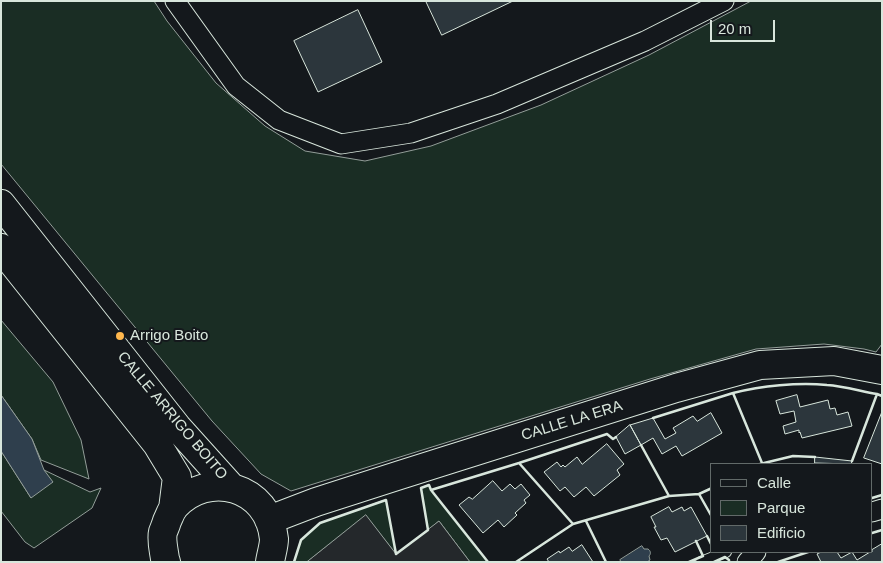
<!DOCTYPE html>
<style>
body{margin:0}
#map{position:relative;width:883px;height:563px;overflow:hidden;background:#14181c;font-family:Helvetica,sans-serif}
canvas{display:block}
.frame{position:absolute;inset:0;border:2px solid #d8e6dc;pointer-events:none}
.legend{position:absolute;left:710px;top:463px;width:162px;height:90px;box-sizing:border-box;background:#14181c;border:1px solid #626a69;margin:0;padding:6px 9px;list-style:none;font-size:15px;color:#d8e6dc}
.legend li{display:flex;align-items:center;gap:10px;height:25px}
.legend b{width:25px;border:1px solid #626a69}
.scale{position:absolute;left:710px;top:20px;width:65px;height:22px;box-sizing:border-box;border:2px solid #d8e6dc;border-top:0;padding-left:6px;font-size:15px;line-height:18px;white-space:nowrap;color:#d8e6dc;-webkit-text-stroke:4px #14181c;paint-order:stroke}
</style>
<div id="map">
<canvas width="883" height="563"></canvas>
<div class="frame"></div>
<ul class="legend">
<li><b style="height:6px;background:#14181c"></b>Calle</li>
<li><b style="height:14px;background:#1a2d24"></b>Parque</li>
<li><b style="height:14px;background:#2c363c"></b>Edificio</li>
</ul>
<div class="scale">20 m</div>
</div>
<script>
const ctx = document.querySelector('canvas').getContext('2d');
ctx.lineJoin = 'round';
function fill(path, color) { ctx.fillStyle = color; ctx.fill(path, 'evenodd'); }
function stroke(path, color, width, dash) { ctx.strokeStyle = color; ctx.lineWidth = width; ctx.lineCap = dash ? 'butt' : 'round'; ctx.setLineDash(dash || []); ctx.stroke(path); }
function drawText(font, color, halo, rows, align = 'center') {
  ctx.font = font + ' Helvetica,sans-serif'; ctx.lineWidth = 4; ctx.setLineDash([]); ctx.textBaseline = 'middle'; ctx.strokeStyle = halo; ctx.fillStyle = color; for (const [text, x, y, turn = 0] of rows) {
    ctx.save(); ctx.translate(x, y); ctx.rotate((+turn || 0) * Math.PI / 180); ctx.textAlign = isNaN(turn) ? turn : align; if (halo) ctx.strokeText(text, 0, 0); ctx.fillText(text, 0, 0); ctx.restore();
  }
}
const green = new Path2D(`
 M1 1H154L167 21 216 83 265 126 305 151 365 161 431 146 541 105 649 55 751 1H882V344L876 352 864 349 824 344 756 349 650 379 291 491 261 474 212 421 1 164Z
 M1 320 53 382 81 440 89 479 41 460 32 439 1 395Z
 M1 451 31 498 44 470 90 492 101 488 92 508 34 548 25 542 1 511Z
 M429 485 431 490 488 562H470L439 521 428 530 421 488Z
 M386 500 396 554 366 516 307 562H294L301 540 320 523Z`);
fill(green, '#1a2d24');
stroke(green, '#939e99', 1);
const parking = new Path2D(`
 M366 515 396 554 439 521 470 562H307Z`);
fill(parking, '#24282b');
stroke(parking, '#939e99', 1);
const water = new Path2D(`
 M1 395 32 439 44 470 53 482 31 498 1 451Z
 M642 546 644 549H648C651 551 651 554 649 556L650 560 647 562H621L620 560Z`);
fill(water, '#2f3f4d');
stroke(water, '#939e99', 1);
const building = new Path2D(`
 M426 1H513L442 35Z
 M358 10 382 62 318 92 294 41Z
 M797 395 800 407 828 400 830 409 835 408 837 415 848 412 852 426 802 438 800 432 799 433V430L785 434 783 426 796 422 794 411 780 414 776 401Z
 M882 412V464L864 458Z
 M711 413 722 433 682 456 676 446 662 454 653 438 641 445 630 425 653 418 665 439 676 433 673 428 693 416 697 421Z
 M630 425 641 445 625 454 616 437Z
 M607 444 624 464 617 470 620 475 594 496 586 487 574 497 565 487 560 491 544 472 557 462 561 467 563 465 565 467 577 457 582 464Z
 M815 457 852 461 851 464 815 463Z
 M493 481 502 491 510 484 515 489 521 484 530 495 524 500 526 503 515 513 517 515 504 527 498 520 483 533 459 505 469 497 472 499Z
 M669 507 672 512 682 507 684 511 691 507 707 536 675 552 667 538 661 540 654 527H656L651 517Z
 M882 544V562H821L817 554 821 552H837L841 558 852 552 857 560 870 552H872V550Z
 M582 545 593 562H549L547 559 559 551 560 553 569 547 572 551Z`);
fill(building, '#2c363c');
stroke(building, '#d8e6dc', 1);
const service = new Path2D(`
 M701 562 726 552`);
const minor = new Path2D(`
 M175 1 236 86 279 120 341 144 411 133 497 104 645 41 724 1
 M872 512 882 509
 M747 562 756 552`);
const secondary = new Path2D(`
 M1 204 177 427 231 487
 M1 248 157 444 177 477 173 509
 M269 520 316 502 400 475 676 388 760 365 834 361 882 370
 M166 562 165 559C164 551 161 540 163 532 164 529 166 525 167 521 169 517 171 511 174 507 208 469 269 486 274 539 274 546 271 555 270 562`);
stroke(service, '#d8e6dc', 12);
stroke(minor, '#d8e6dc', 21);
stroke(secondary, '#d8e6dc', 30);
stroke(service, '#14181c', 10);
stroke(minor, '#14181c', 19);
stroke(secondary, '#14181c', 28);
stroke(new Path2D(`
 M653 418 733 393
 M852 461 877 394 882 396
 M519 463 607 434 613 439 616 437
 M762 463 733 393C761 386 798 382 827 385 843 386 860 391 877 394
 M760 464 793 456 815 457
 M431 490 519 463 573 524 516 562
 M699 494 712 488
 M669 496 699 494 712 517
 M872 498 882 495
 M586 521 606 562
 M573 524 669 496 641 445
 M872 533 882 530
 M707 536 712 546
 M294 562 301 540 320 523 386 500 396 554 428 530 421 488 429 485 431 490 488 562
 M689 562 703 556 696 541
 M714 562 725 557 729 560V562
 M778 562 808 552`), '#d8e6dc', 2.5);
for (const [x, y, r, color] of [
 [120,336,5,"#ffb74d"]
]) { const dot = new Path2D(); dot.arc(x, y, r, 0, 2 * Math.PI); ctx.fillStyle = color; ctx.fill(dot); stroke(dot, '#14181c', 2); }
drawText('15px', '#d8e6dc', '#14181c', [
 ["Arrigo Boito",130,336]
], 'left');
drawText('15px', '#d8e6dc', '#14181c', [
 ["CALLE ARRIGO BOITO",172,416,50],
 ["CALLE LA ERA",572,421,-17]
]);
</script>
